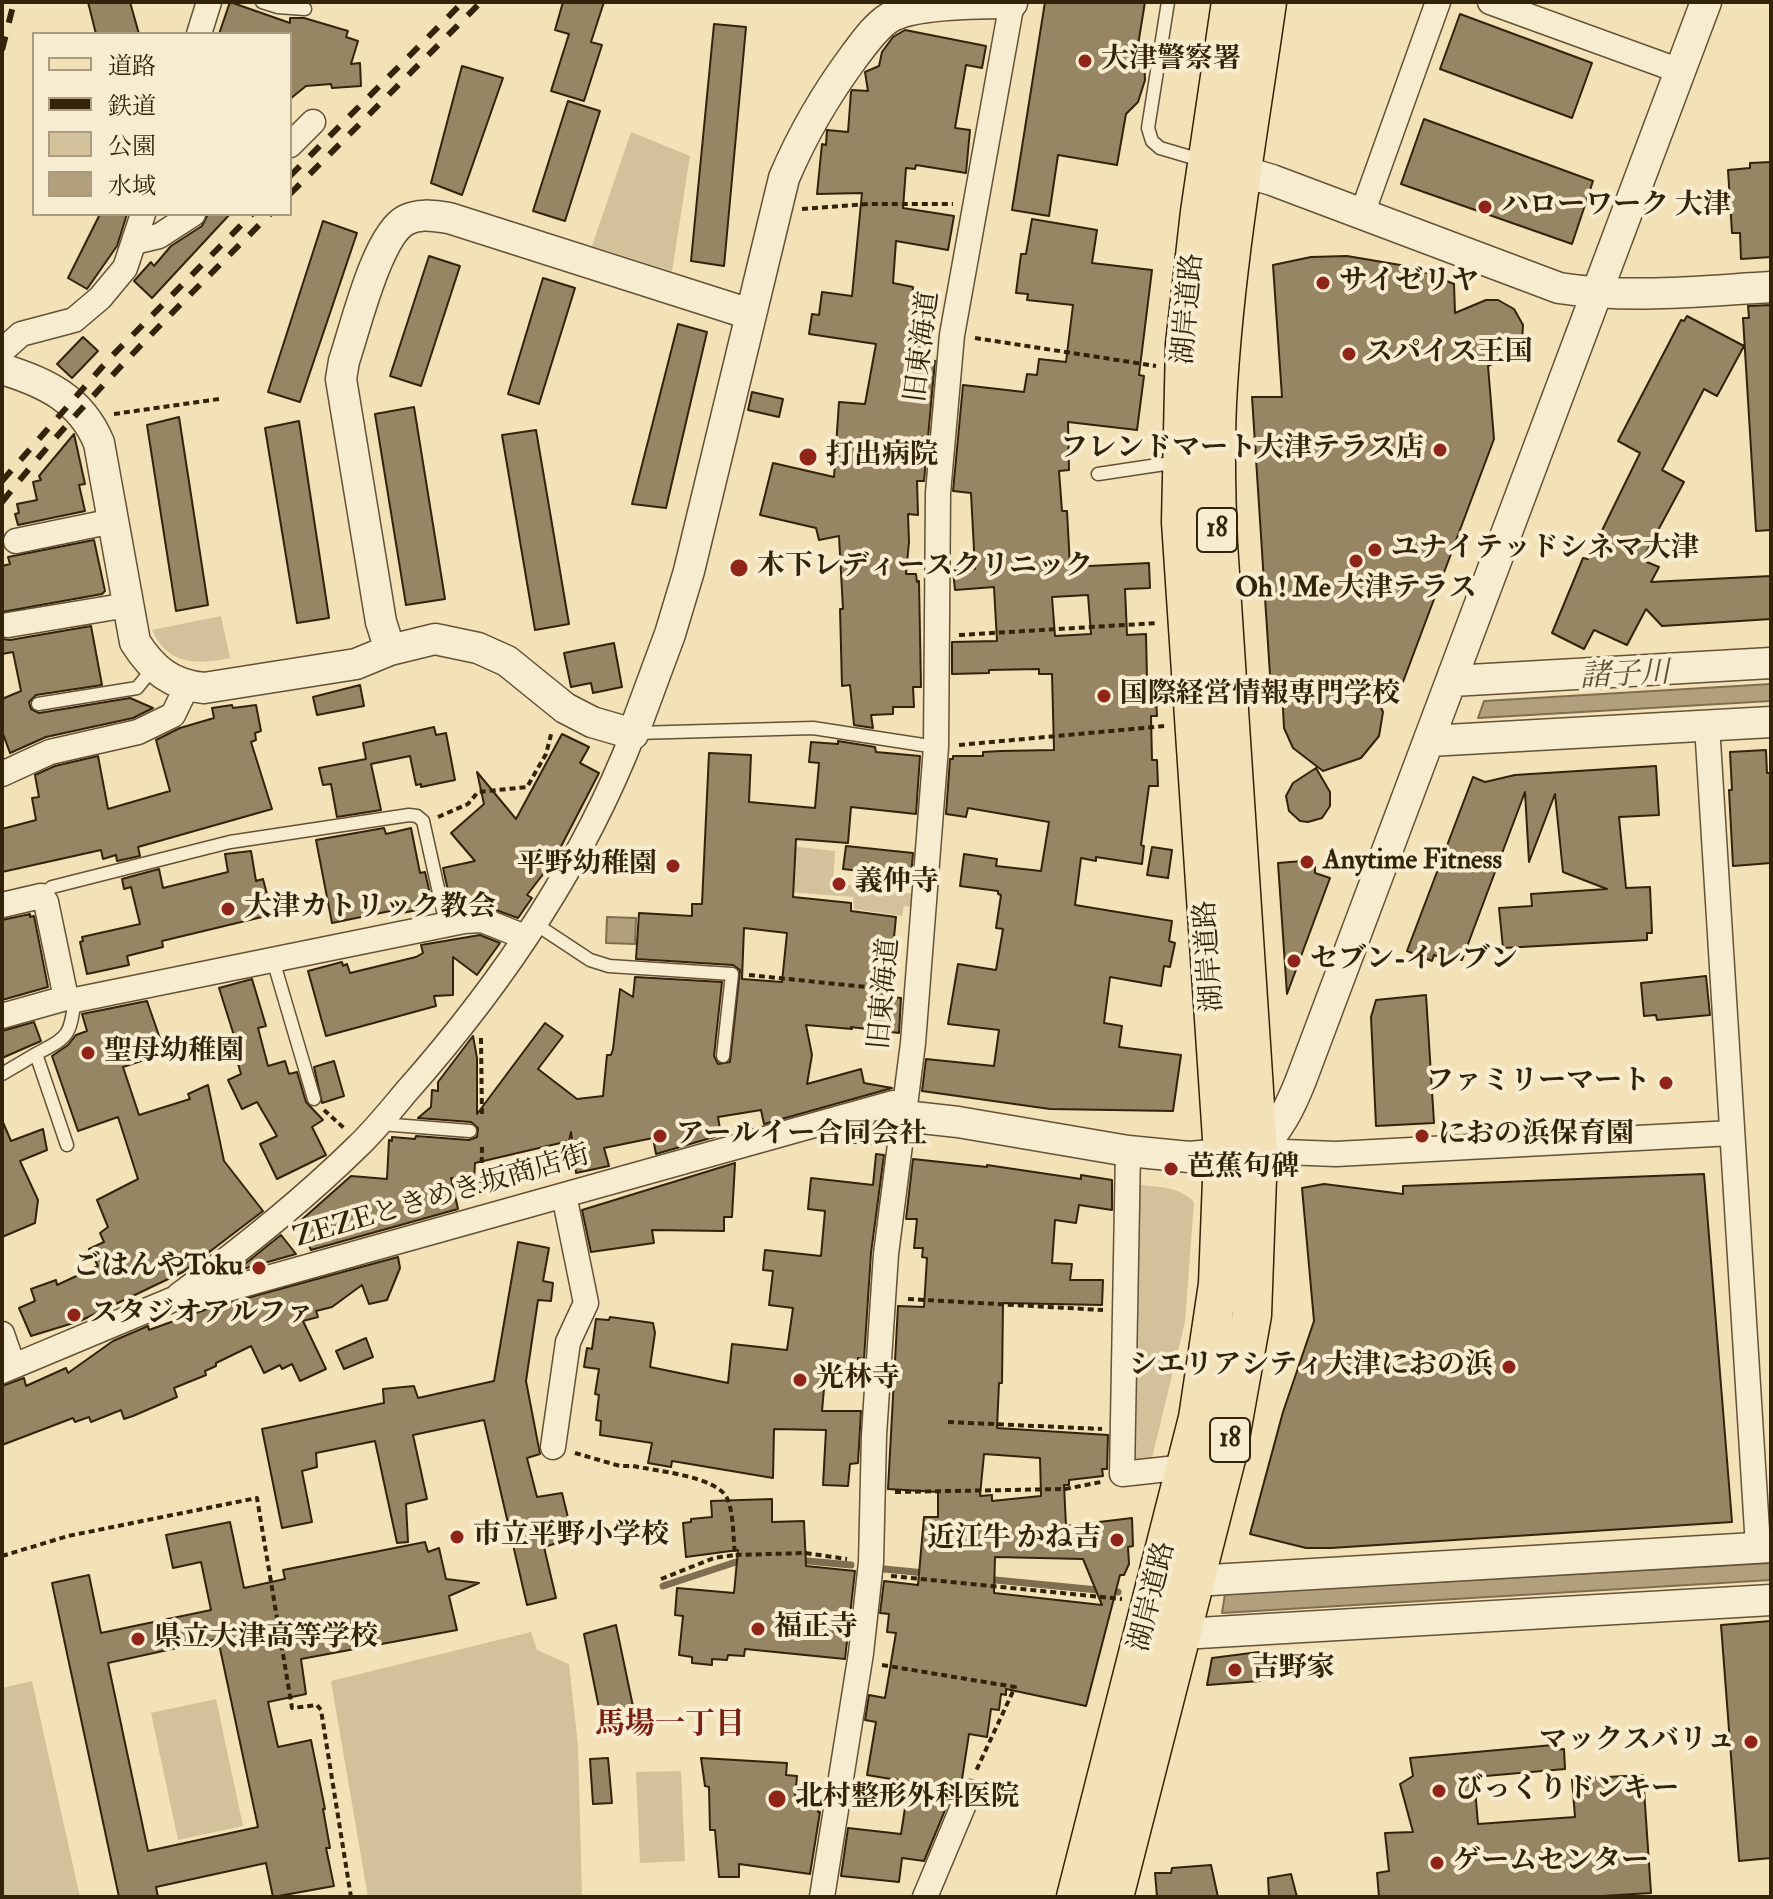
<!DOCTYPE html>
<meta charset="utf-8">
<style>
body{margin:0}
#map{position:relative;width:1773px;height:1899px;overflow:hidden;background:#f3e1b7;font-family:"IM FELL Double Pica","Noto Serif JP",serif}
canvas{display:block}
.frame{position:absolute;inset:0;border:4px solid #33230b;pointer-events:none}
.legend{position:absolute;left:32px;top:32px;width:260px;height:184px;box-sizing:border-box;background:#f7ecd0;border:2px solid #a99c81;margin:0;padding:10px 14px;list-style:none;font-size:24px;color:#33230b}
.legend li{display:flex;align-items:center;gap:16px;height:40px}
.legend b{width:40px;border:2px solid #a99c81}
</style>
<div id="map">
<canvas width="1773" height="1899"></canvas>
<div class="frame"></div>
<ul class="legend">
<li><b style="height:10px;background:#f3e1b7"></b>道路</li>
<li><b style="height:10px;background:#33230b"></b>鉄道</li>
<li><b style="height:22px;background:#d2c19a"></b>公園</li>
<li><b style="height:22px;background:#b2a07d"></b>水域</li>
</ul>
</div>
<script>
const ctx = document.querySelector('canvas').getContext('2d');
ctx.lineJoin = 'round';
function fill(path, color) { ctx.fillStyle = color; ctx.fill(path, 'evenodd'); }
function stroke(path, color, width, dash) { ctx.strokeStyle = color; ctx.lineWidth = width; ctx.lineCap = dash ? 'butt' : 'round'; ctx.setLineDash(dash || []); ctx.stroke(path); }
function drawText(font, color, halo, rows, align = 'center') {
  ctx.font = font + ' "IM FELL Double Pica","Noto Serif JP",serif'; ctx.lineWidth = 8; ctx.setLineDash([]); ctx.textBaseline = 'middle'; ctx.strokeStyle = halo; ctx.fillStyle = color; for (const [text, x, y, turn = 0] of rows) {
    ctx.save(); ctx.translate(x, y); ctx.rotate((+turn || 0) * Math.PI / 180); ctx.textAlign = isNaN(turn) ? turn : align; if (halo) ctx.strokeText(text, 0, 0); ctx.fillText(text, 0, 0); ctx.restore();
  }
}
fill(new Path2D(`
 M631 132 690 156 672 271 592 246Z
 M221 616 230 658C196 665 168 665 152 630Z
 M762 843 835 851 833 883 914 894 912 907 904 906 902 916 854 909 853 897 761 890Z
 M1140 1185C1160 1187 1180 1187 1194 1202L1185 1322 1151 1462 1127 1467 1136 1191Z
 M531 1632 537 1650 569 1664 578 1746 582 1897H368L331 1681Z
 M32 1681 80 1897H2V1688Z
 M216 1699 243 1826 178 1840 151 1713Z
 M681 1771 685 1861 640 1863 636 1772Z`), '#d2c19a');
const water = new Path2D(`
 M1771 684V701L1478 718 1484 701Z
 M607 917 636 918 635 944 606 943Z
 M1771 1563V1580L1222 1613 1225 1594Z`);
fill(water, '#b2a07d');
stroke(water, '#7f6e4f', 2);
stroke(new Path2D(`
 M797 1560 851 1565
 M884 1569 925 1573
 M985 1579 1118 1592
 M663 1586 736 1562H745`), '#7f6e4f', 7);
const building = new Path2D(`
 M88 2H130L139 34H96Z
 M230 2 290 23V18H304L348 31 346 37 358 41 351 64 360 63 361 86 332 88 331 84 306 86 290 99V34H219Z
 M563 2H604L591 42 602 45 584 101 551 91 569 34 555 30Z
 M1045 2H1145L1138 45 1144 57 1145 80 1138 102 1126 114 1117 165 1058 155 1049 216 1012 210Z
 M1460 14 1592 63 1572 118 1440 69Z
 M714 24 746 27 724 266 691 261Z
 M905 30 986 46 982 68 966 65 955 128 970 130 966 173 916 165 915 169 906 168 903 208 954 216 948 250 896 241 893 283 913 287 911 299 932 301 924 359 935 361 924 481H917L918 515 908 514 909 542 906 574H916L917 582 919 581 921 687H913L914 707H893V714L871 715 873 728 854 725 850 685 842 686 840 609H843L839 536 819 540 816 528 760 515 773 463 834 477 839 402 865 404 876 344 809 334 812 314 819 315 822 292 852 296 862 193 817 194 822 144 826 145 827 130 848 132 851 92 852 90 868 91 865 72 879 66 882 52 893 37Z
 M462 66 503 78 462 195 431 183Z
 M568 101 600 111 565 221 533 211Z
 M1424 119 1593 181 1572 244 1401 184Z
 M1771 162V257L1741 259 1740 233H1732L1728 170 1750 168V163Z
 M100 214H127L117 246 87 289 68 278Z
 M208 214H230L152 298 134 281 151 262 154 266 171 246 202 226Z
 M1032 219 1097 230 1092 263 1152 270 1139 375 1144 376 1137 430 1068 422 1069 470 1059 471 1062 511H1067L1070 567 1149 563 1150 588 1125 589 1127 635 1146 634 1147 680 1155 679 1157 716H1151L1152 760H1157L1158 786H1149L1141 845 1144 846 1142 864 1096 857V861L1081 858 1075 905 1172 921 1169 941 1175 943 1170 967 1164 966 1161 986 1110 977 1104 1023 1122 1026 1119 1047 1181 1055 1173 1111 1050 1109 922 1091 926 1059 994 1066 999 1030 948 1024 958 964 996 970 1003 929 996 928 1001 895 998 894V891L960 886 964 854 997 859 996 866 1041 871 1049 822 968 808 966 817 946 814 950 759H953V756H983V752L1001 751 1054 750 1052 674H1039V669L989 670V673L952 674V642L997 641 994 587 955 590 953 570 975 569 971 493 953 491 963 385 1024 392 1027 374 1037 375 1039 359 1066 362 1073 305 1027 300 1028 294 1016 293 1021 254H1026ZM1088 595 1091 634 1055 636 1052 597Z
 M323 221 357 233 300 402 268 392Z
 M429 256 460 266 421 386 390 376Z
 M1347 256 1412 267 1454 284 1455 313 1486 300H1498L1514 309 1523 325 1522 342 1511 356 1488 366 1494 439 1403 682 1370 683 1383 712 1379 736 1361 758 1323 771 1293 748 1284 728 1282 689 1271 690 1252 397H1282L1273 265 1311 257Z
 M543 278 575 288 539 404 508 394Z
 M1771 305V530L1756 531 1743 318H1749L1748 306Z
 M1687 316 1744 346 1717 396 1704 389 1662 470 1684 482 1642 560 1659 567 1651 582 1771 576V619L1662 626 1646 609 1627 645 1594 630 1584 649 1552 633 1583 558 1588 559 1640 453 1618 441 1681 320 1684 321Z
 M678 324 707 332 666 508 632 504Z
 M83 337 98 351 72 378 57 364Z
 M752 392 783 399 779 417 748 410Z
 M414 407 445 599 406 605 375 414Z
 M179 417 208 605 176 611 147 425Z
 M299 421 329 618 297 623 265 428Z
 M536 430 569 624 535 630 502 435Z
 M74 434 85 484 79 485 85 511 18 525 15 514 19 513 17 504 37 500 33 482 41 480 39 476Z
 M94 540 105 591 102 594 2 612V566L10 564 8 557Z
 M91 626 102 685 36 695 29 702 31 709 39 713 130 698 153 708 133 718 46 737 10 753 2 731V699L21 691 13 652 2 654V639L10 640Z
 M614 643 622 687 593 693 591 683 571 687 564 653Z
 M360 685 364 706 317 715 313 697Z
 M232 705 233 708 256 705 261 731 255 733 256 740 251 742 272 809 138 847 140 856 117 861 116 855 103 859 101 850 2 872V829L36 820 32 798 39 797 35 775 55 766 98 756 108 809 170 791 156 740 180 728 214 718 212 708Z
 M434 727 436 735 446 733 455 780 421 787V784L416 785 410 756 371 764 381 810 337 817 331 784 323 785 319 768 366 759 363 743Z
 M562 734 589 747 580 763 599 773 554 860 527 895 532 898 518 918 482 905 452 908 443 868 475 861 451 833 484 804 477 772 516 819Z
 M838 741 875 747 876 752 920 756 916 814 851 807 848 843 796 839 793 897 851 903V911L896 917 892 958H887L883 996 901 998 899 1033 851 1027 852 1029 806 1025 812 1055 807 1084 861 1069 864 1083 892 1088 764 1124 761 1110 718 1117 721 1135 656 1154 653 1138 604 1148 609 1166 576 1173 571 1132 569 1141 475 1163 474 1180 451 1178 458 1209 311 1250 298 1223 351 1176 387 1179 389 1140 392 1141V1137L415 1139 416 1136 469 1140 477 1137 478 1128 471 1122 418 1118 431 1107 432 1090 438 1091V1082L473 1036 477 1058V1114L545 1023 563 1036 538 1069 577 1099 603 1096 607 1055H611L613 1049 620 989 633 997 635 977 722 982 714 1056 718 1064 730 1062 740 970 733 965 636 959 639 913 692 916V904H702L709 753 751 755 749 802 815 808 819 763 809 762 811 742 838 744ZM744 928 787 933 782 982 742 979Z
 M1766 750 1767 773H1771V863L1733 866 1729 790H1732L1730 752Z
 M1656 766 1659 815 1619 817 1626 888 1650 887 1652 933H1647V940L1503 948 1499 908 1532 906 1531 894 1607 889 1563 872 1555 794 1529 862 1525 792 1462 960 1455 958 1453 962 1434 955 1432 961 1407 951 1473 777 1485 782 1515 775Z
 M1316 768 1330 792V806L1322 818 1308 822 1300 821 1289 811 1286 796 1293 783Z
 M384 828 386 834 411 828 420 873 425 872 433 907 402 913 395 912V910L332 923 316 840Z
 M846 846 913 853 911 877 843 869Z
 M1152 847 1172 850 1168 878 1147 875Z
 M251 851 256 881 263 879 268 898 259 901 262 917 162 941 163 947 127 956 129 965 87 974 80 942 83 941 82 937 140 924 131 887 124 889 122 879 159 869 163 888 228 872 225 854Z
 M1315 860V873L1330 878 1287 994 1278 863Z
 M30 914V917L34 916 48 987 2 1000V920Z
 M480 935 500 943 477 975 453 957V995L434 996 436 1006 326 1036 308 971 342 962 343 966 347 964 350 973 416 957 423 953 421 945Z
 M1706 976 1710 1015 1657 1020 1656 1015 1644 1016 1641 983Z
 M252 979 266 1026 258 1028 268 1066 285 1061 289 1074 297 1072 306 1102 323 1120 312 1127 326 1155 277 1179 260 1144 277 1136 257 1102 242 1109 228 1080 241 1074 232 1043 236 1042 219 988Z
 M1426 995 1434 1123 1376 1126 1371 1017 1376 1000Z
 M147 1001 165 1053 123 1067 139 1115 190 1099 188 1094 208 1085 224 1161 263 1211 183 1272 80 1321 31 1336 19 1308 35 1301 31 1289 56 1280 57 1285 98 1266 89 1249 104 1242 100 1233 108 1227 97 1200 138 1179 118 1117 78 1131 52 1056 68 1045 76 1035 87 1031 82 1014Z
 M34 1022 41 1041 2 1058V1031Z
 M334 1061 344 1096 322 1103 314 1067Z
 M2 1120 11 1141 43 1129 47 1150 20 1161 38 1200 35 1223 2 1237Z
 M887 1120 885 1145 818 1140V1139Z
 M876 1154 884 1155 871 1253 864 1359 858 1358 857 1371 826 1367 822 1411H861L858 1463 850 1464 848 1486 823 1485 826 1430 774 1429 773 1478 672 1461 671 1467 648 1463 652 1443 600 1435 601 1421 596 1420 599 1395 595 1394 599 1369 584 1367 587 1348 592 1349 596 1319 609 1320 610 1317 653 1323 655 1333 650 1367 728 1383 732 1344 787 1350 793 1308 769 1305 773 1271 763 1270 765 1250 821 1256 825 1211 808 1209 811 1178 873 1185Z
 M913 1159 987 1167V1165L1081 1179V1175L1112 1180V1210L1079 1205 1076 1223 1055 1220 1052 1263 1072 1264 1070 1280H1103L1102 1305 1003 1303 1002 1383H999L997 1428 1108 1435 1107 1469H1102L1103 1476 1069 1480V1485H1064L1066 1526 1132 1518 1133 1546 1128 1547 1129 1564 1124 1575H1120L1086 1706 1006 1689V1695L1001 1694 999 1710 991 1709 987 1737 969 1734 962 1779 955 1786 924 1861 902 1858 899 1882 841 1876 848 1828 901 1834 909 1782 867 1775 876 1722 865 1720 869 1695 885 1698 896 1633 887 1632 889 1614 880 1613 884 1581 918 1585 924 1517H938V1492L888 1489 898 1306 924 1307 927 1258 922 1257 923 1248H914L917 1219H906ZM984 1454 1040 1458 1041 1496 992 1501V1495L980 1496ZM995 1557 1083 1559 1102 1605 994 1593Z
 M735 1163 732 1217H724V1231L652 1230 654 1243 591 1252 582 1210Z
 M1704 1174 1732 1522 1331 1548H1306L1250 1534 1283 1412 1314 1321 1302 1188 1324 1184 1403 1194V1186Z
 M281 1235 296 1254 236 1271Z
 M518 1242 549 1248 543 1281 553 1283 551 1301 538 1300 526 1381 540 1454 527 1458 537 1497 562 1493 573 1538 544 1547 556 1598 527 1605 484 1420 413 1435 427 1499 406 1504 408 1542 397 1543 375 1441 316 1453 317 1467 302 1471 312 1522 282 1528 262 1429 384 1403 383 1389 414 1386 418 1398 494 1381Z
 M398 1257 400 1268 387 1300 369 1304 362 1285 332 1307 316 1311 318 1317 303 1321 326 1369 300 1381 292 1364 282 1369 280 1365 264 1373 251 1346 216 1363V1366L205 1371 206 1375 174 1388 177 1397 133 1416 124 1419 121 1410 91 1422 89 1417 75 1422 73 1418 2 1445V1386L24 1378 26 1386 66 1368 68 1373 113 1341 148 1326 149 1330 210 1308Z
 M366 1338 373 1357 344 1369 336 1351Z
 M772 1499V1522L804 1521 806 1566 855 1571 845 1659 745 1649 744 1656 728 1655 727 1660 712 1659V1665L692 1663V1657L679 1655 683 1616 675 1615 677 1588 734 1593 738 1550 686 1557 683 1523 691 1522V1519L712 1517 711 1501Z
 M230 1522 244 1588 285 1579 283 1570 425 1542 428 1552 439 1548 446 1579 479 1583 449 1596 457 1630 301 1659 306 1694 268 1702 278 1747 311 1740 325 1809H323L330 1848H326L334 1886 273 1897 266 1863 156 1887 158 1897H119L52 1583 89 1575 101 1633 211 1610 201 1562 173 1568 166 1535ZM218 1639 258 1827 148 1851 108 1663Z
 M1771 1621V1858L1739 1861 1721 1625Z
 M616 1625 635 1716 602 1723 584 1634Z
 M1259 1652 1260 1681 1207 1685 1212 1658Z
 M1553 1745V1750L1564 1749 1565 1769 1474 1777 1478 1824 1575 1817 1572 1779 1643 1775 1651 1893 1585 1897H1379L1377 1873 1389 1871 1385 1833 1413 1832 1400 1784 1413 1776 1410 1758Z
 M608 1758 612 1803 593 1804 590 1759Z
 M701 1758 787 1763 786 1775 797 1776 795 1798 819 1800 818 1812H820L810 1874 739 1864V1877H719L715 1830H710L709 1787 705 1786Z
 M1211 1865 1218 1897H1157L1155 1873H1171L1172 1868Z
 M1291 1874 1297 1897H1269L1268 1878Z`);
fill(building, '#978664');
stroke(building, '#33230b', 2);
const service = new Path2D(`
 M262 2 278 7 305 9
 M1168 2 1148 128 1152 141 1160 148 1204 161
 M1098 474 1178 462
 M38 704 137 688 154 667
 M636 733 813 728 936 747
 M41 896 52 887 230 842 409 815 417 816 423 821 446 924
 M534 923 590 960 609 966 732 974 723 1056
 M273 960 314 1099
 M2 1074 36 1054
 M381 1124 470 1131
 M67 1145 36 1054C69 1036 69 1038 75 1000`);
const minor = new Path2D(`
 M1490 2 1680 71
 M199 34 209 2
 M290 145 313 122
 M1362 214 1438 2
 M134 242 159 236 193 214
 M2 351 21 334 74 320 100 298 125 268 143 214
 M16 541 113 521
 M8 625 128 605
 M1707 725 1758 1547
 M2 774 50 752 138 732 173 715 187 686
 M2 905 41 896 46 902 66 998
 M2 1016 66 998 75 1000 464 921 482 920 525 937
 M1128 1151 1122 1474 1186 1467
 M1258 1151 1336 1154 1732 1133
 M179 1295C242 1249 302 1201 357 1147 375 1130 390 1111 406 1092 499 987 582 865 633 734
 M2 1334 13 1366
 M2 1371 174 1299 221 1291 893 1103 905 1104
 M553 1447 568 1342 586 1303 564 1195
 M822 1897 861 1653 871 1562 874 1435 886 1254 913 1043 936 747 938 493 952 335 1012 2
 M925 1897 969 1792`);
const tertiary = new Path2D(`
 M1221 165 1272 180 1559 288C1630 299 1700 291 1771 287
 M2 369C45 382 81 399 99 443L135 642C152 669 171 685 204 688L356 664 390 650 435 639 478 648 507 661 565 708 592 722 633 734 670 634 689 571 784 178C803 133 826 94 855 55 865 42 875 27 889 18 913 3 982 3 1012 3
 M390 650 381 622 341 379 344 361C355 329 377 235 406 220 420 213 434 216 449 218L750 314
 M1452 681 1771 663
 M1429 741 1771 722
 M904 1116 958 1122 1128 1151 1189 1157 1258 1151C1279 1129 1290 1108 1301 1080L1706 2
 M1194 1581 1771 1547
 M1181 1634 1771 1600`);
const primary = new Path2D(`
 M1076 1897 1198 1418 1218 1284 1223 1154 1181 522 1185 344 1200 212 1231 2
 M1114 1897 1227 1455 1252 1315 1258 1151 1218 543C1216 497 1215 449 1217 403 1224 268 1248 135 1267 2`);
stroke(service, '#635236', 15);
stroke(minor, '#635236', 27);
stroke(tertiary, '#635236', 33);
stroke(primary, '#33230b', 41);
stroke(new Path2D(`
 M802 209 868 204H953
 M975 338 1156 366
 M114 414 219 399
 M959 635 1158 623
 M959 745 1165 726
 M438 817 468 804 478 792 527 787 546 754 552 731
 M749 975 895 990
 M481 1038 482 1117
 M324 1110 344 1128
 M481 1193 482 1146
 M908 1299 1103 1310
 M948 1422 1102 1429
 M575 1453 620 1466H633C656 1471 716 1476 727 1498 734 1513 733 1538 735 1555L805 1553 847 1559
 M895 1492 1065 1489 1101 1482
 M2 1556 68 1536 257 1498 292 1708 317 1705 321 1710 351 1897
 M891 1576 1122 1599
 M661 1579 714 1558 735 1555
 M882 1665 1015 1687 976 1771`), '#33230b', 4, [6, 4]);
stroke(service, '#f7ecd0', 12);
stroke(minor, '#f7ecd0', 24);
stroke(tertiary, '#f7ecd0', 30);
stroke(primary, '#f3e1b7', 38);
stroke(new Path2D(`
 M2 50 14 2
 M290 176 463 2
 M290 194 481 2
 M2 481 110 358 252 214
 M2 502C84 399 178 307 270 214`), '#33230b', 6, [14, 14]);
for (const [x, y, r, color] of [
 [1085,61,8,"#8f2418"],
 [1485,207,8,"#8f2418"],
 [1323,283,8,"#8f2418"],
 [1349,354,8,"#8f2418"],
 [1440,450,8,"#8f2418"],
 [808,457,10,"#8f2418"],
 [1375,550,8,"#8f2418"],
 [1356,561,8,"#8f2418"],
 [739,568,10,"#8f2418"],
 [1104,696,8,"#8f2418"],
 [1307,862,8,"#8f2418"],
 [673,866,8,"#8f2418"],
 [839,884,8,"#8f2418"],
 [228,909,8,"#8f2418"],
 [1294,961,8,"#8f2418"],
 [88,1053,8,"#8f2418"],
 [1666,1083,8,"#8f2418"],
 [660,1136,8,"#8f2418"],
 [1422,1136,8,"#8f2418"],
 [1171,1169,8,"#8f2418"],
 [259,1268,8,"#8f2418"],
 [74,1315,8,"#8f2418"],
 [1509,1367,8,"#8f2418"],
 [800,1380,8,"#8f2418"],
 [457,1537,8,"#8f2418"],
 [1117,1540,8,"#8f2418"],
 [758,1629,8,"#8f2418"],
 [138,1639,8,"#8f2418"],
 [1235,1670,8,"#8f2418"],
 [1751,1742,8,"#8f2418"],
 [1439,1791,8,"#8f2418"],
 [777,1799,10,"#8f2418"],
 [1437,1863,8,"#8f2418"]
]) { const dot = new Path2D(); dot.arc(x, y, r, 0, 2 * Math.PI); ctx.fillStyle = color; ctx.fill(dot); stroke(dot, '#f7ecd0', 3); }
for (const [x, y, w] of [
 [1217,530,40],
 [1230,1440,40]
]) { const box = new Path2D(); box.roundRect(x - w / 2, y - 22, w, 44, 6); ctx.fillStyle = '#f7ecd0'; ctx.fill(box); stroke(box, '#33230b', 2); }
drawText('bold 26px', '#33230b', null, [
 ["18",1217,530],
 ["18",1230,1440]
]);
drawText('bold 28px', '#33230b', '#f7ecd0', [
 ["大津警察署",1101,61],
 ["ハローワーク 大津",1501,207],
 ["サイゼリヤ",1339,283],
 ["スパイス王国",1365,354],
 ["フレンドマート大津テラス店",1424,450,"right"],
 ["打出病院",826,457],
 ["ユナイテッドシネマ大津",1391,550],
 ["木下レディースクリニック",757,568],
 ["Oh ! Me 大津テラス",1356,590,"center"],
 ["国際経営情報専門学校",1120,696],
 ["Anytime Fitness",1323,862],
 ["平野幼稚園",657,866,"right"],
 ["義仲寺",855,884],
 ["大津カトリック教会",244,909],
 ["セブン-イレブン",1310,961],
 ["聖母幼稚園",104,1053],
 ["ファミリーマート",1650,1083,"right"],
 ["アールイー合同会社",676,1136],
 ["におの浜保育園",1438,1136],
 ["芭蕉句碑",1187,1169],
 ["ごはんやToku",243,1268,"right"],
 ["スタジオアルファ",90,1315],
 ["シエリアシティ大津におの浜",1493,1367,"right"],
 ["光林寺",816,1380],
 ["市立平野小学校",473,1537],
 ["近江牛 かね吉",1101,1540,"right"],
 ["福正寺",774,1629],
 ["県立大津高等学校",154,1639],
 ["吉野家",1251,1670],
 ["マックスバリュ",1735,1742,"right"],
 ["びっくりドンキー",1455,1791],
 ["北村整形外科医院",795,1799],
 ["ゲームセンター",1453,1863]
], 'left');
drawText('28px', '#33230b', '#f7ecd0', [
 ["湖岸道路",1190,309,-85],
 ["旧東海道",924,347,-83],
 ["湖岸道路",1211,956,-94],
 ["旧東海道",886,994,-85],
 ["ZEZEときめき坂商店街",442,1198,-16],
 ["湖岸道路",1154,1597,-76]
]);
drawText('italic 30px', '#5f4f33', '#f7ecd0', [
 ["諸子川",1625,677,-3]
]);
drawText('bold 30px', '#7a1f14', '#f7ecd0', [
 ["馬場一丁目",670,1727]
]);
</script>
